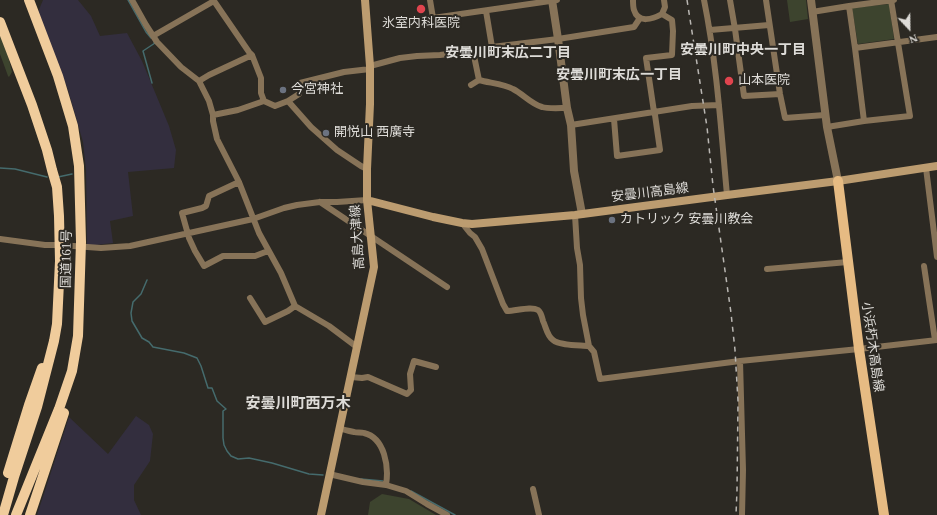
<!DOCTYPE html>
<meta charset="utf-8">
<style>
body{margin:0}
#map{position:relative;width:937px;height:515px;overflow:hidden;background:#2c2923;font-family:"Times New Roman",serif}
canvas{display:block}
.north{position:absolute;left:889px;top:8px;width:40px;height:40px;-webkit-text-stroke:3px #2c2923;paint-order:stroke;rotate:158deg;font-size:11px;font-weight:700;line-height:16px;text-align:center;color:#dedcd8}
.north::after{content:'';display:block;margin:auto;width:14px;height:18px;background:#dedcd8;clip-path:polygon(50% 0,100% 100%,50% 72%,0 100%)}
</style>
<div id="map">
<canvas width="937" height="515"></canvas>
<div class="north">N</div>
</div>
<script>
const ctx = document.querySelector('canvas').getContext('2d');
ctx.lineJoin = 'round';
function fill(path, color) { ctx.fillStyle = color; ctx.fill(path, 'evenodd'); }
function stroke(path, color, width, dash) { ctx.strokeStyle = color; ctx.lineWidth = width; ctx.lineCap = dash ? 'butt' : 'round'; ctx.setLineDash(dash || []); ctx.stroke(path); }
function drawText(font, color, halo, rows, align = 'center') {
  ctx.font = font + ' "Times New Roman","Noto Sans JP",serif'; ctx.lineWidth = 4; ctx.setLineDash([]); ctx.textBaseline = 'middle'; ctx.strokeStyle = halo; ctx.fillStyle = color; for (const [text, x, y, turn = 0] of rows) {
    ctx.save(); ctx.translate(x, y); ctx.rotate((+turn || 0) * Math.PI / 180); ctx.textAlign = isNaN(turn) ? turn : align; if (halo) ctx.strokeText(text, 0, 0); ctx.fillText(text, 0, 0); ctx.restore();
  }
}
fill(new Path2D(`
 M43 0H78L91 16 100 36 127 33 142 61 169 126 176 150 174 168 128 172 133 216 110 221 113 243 87 246 86 170 83 142 68 90 38 12Z
 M136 416 149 425 153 434 150 461 134 485V500L141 515H37L69 417 108 454Z`), '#332e3e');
fill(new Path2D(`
 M787 0H806L808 19 790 22Z
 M889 4 894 39 858 44 852 8Z
 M0 34 8 56 12 72 9 77 8 76 0 54Z
 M382 494 409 499 436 515H368L370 502Z`), '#3d442e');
stroke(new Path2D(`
 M128 0 146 32 151 38
 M152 83 143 51 155 43 154 42
 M0 168 15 169 47 177
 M58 177 72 174
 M147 280 141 294 133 302 131 313 132 321 142 338 149 342 153 347 184 353 197 358 201 366 208 388H212L217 401 226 409 223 411V438L224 445 227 451 231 456 238 459 249 458 272 463 309 474 323 475
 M361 479 383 481
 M411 491 455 515`), '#456b6d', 1.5);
stroke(new Path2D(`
 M132 0 146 25 157 42 181 67 199 81 209 101 213 115V121L217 139 239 182 259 233 281 273 295 306 329 326 357 347
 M430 0 433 18
 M633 0C633 3 633 7 634 10 638 24 653 19 662 14L665 7 664 0
 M704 0C717 64 721 130 727 195
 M730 0 735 29 744 96 780 94
 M766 0 780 94 785 118 825 115
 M849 6 855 48 864 121
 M486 11 492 47
 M812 12 849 6 894 0
 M402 24 433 18 557 0
 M710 30 769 25
 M153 36 214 1 249 52 252 55 209 75 199 81
 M855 48 937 37
 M473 51 479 80C490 83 504 84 513 89 523 94 531 104 542 107 548 109 560 108 567 108
 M252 55 261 78V93L264 101
 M370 66 400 58 417 56 440 55 473 51 492 47 558 39 634 27 640 18
 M471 85 479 80
 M288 101 299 94 300 83 344 72 370 69
 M213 115 238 110 264 101 275 106 288 101 311 127 337 150 361 166 367 169
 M614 119 617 156 660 150 655 115 654 112 646 58 672 55 673 31 672 20 662 14
 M571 125 692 106 719 105
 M827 127 864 121 910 116 891 0
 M926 168 937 257
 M239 182 209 196 206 206 202 208 182 213 189 238 195 251 204 266 223 256H255L268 251
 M320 202 447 287
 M575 215 577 248 580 265 581 298 583 315 589 346 594 352 600 379 740 361 859 349 937 340
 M462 223 470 233 475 237 482 249 503 304 507 311C516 311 531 306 538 310 541 312 542 317 543 321 546 327 547 336 553 340 560 346 580 345 589 346
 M0 239 45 245H60L101 248 130 246 253 219 284 208 297 205 320 202H337L367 200
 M924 266 935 340
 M767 269 848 262
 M250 298 265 322 288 311 295 306
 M740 361 743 470 742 515
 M351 377 362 378 368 377 407 394 411 390 410 374 414 361 436 367
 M339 428C344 430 349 431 354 432 357 433 361 432 364 433 385 438 389 467 386 485
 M329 474 363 482 386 485 406 491 427 504 447 515
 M533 489 539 515`), '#877358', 6);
stroke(new Path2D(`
 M552 0 558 39 567 108 571 125 574 171 582 214
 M811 0 827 127 838 181`), '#877358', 8);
stroke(new Path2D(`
 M367 200 433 217 462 223 472 224 575 215 727 195 838 181 937 166
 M321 515 374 267 367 200V169L370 104V66L365 0`), '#bc9c70', 8);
stroke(new Path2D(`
 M838 181 859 349 884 515`), '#e6bb83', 10);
stroke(new Path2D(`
 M0 22 32 105 47 150 52 170 57 187 59 216 60 261 57 324 54 341 37 407 14 477 3 515
 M8 473 29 405 42 368
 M16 515 59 409 72 371 78 336 81 242 79 166 73 126 58 76 29 0
 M30 515 64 413`), '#f0cc9c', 10);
stroke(new Path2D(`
 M687 0 707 127 713 186 731 313 735 350 738 401 737 490 736 515`), '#b9b6b2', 1.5, [5, 5]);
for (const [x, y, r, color] of [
 [421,9,5,"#e0444e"],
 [729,81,5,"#e0444e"],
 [283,90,4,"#6b7280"],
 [326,133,4,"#6b7280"],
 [612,220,4,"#6b7280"]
]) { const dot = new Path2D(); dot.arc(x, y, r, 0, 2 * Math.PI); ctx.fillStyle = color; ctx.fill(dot); stroke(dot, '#2c2923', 1.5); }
drawText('13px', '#dedcd8', '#2c2923', [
 ["氷室内科医院",421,24,"center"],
 ["山本医院",738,81],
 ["今宮神社",291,90],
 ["開悦山 西廣寺",334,133],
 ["カトリック 安曇川教会",620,220]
], 'left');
drawText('13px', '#dedcd8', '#2c2923', [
 ["安曇川高島線",650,193,-7],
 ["高島大津線",358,237,-94],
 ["国道161号",67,259,-89],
 ["小浜朽木高島線",872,347,82]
]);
drawText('bold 14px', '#dedcd8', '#2c2923', [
 ["安曇川町中央一丁目",743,50],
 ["安曇川町末広二丁目",508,53],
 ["安曇川町末広一丁目",619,75]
]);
drawText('bold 15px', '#dedcd8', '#2c2923', [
 ["安曇川町西万木",298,404]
]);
</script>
